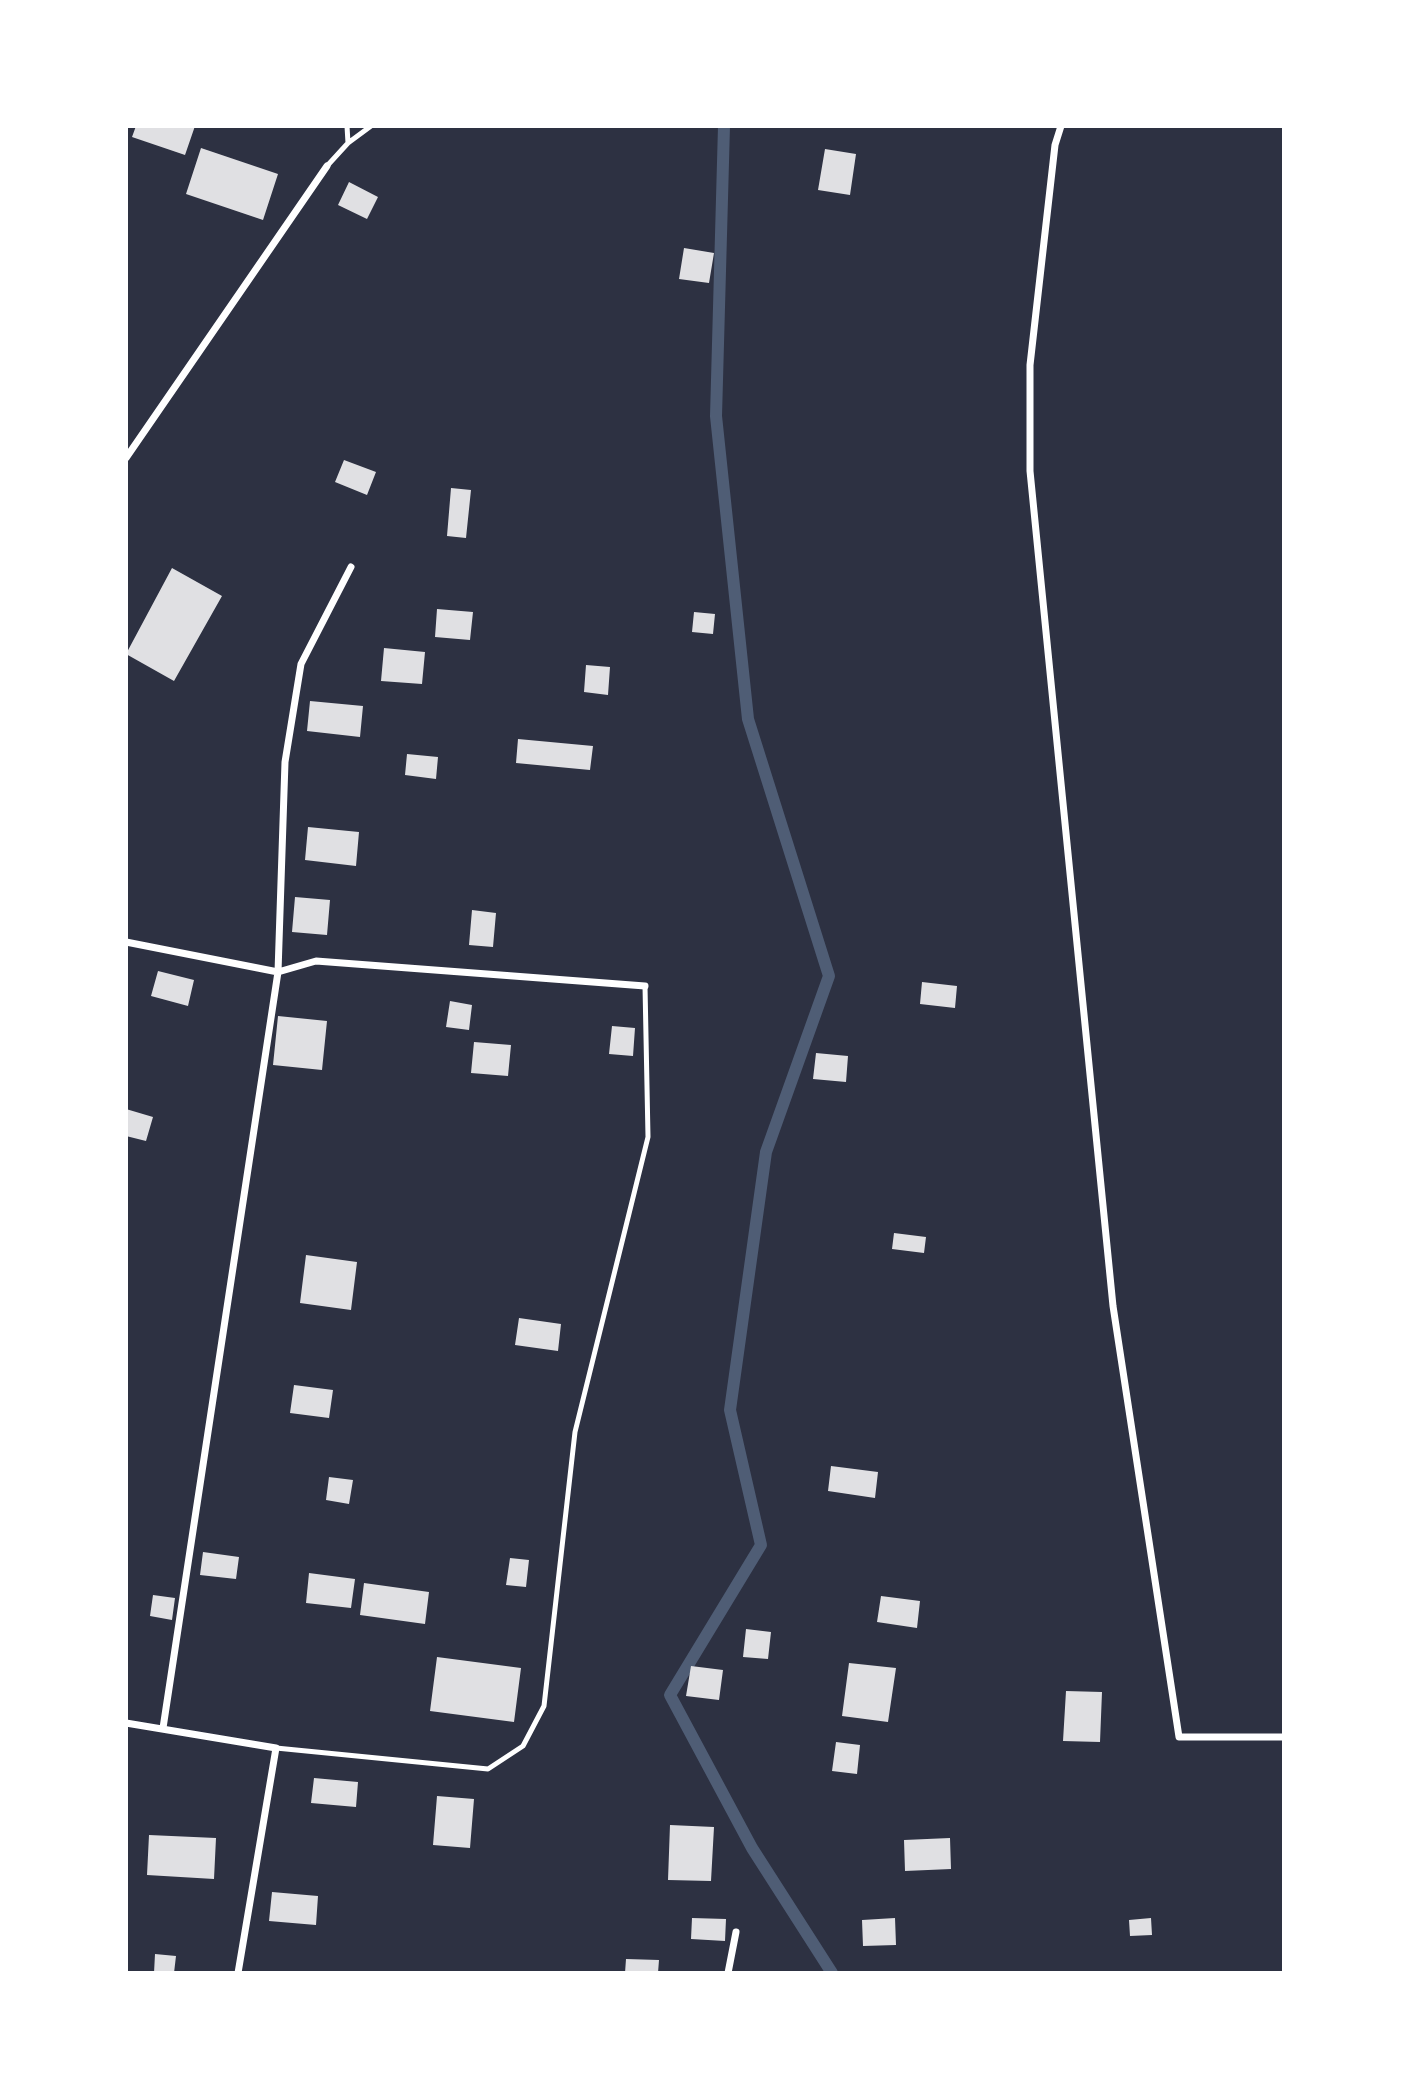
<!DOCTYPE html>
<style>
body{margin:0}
#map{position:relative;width:1410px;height:2099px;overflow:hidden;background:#2d3142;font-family:"Crimson Pro",serif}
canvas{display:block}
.frame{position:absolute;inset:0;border:128px solid #fff;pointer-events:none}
</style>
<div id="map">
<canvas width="1410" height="2099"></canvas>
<div class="frame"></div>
</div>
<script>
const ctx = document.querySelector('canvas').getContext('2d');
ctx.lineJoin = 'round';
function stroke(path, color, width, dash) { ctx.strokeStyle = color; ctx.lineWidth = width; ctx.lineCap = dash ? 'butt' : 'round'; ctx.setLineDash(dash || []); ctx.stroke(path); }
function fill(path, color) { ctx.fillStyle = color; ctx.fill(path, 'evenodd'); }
stroke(new Path2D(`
 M724 126 716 416 748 719 829 976 766 1152 730 1410 761 1545 670 1695 752 1848 832 1973`), '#4f5d75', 12);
fill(new Path2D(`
 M136 126H195L185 155 132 137Z
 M201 148 278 174 263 220 186 194Z
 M825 149 856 154 850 195 818 190Z
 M349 182 378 197 367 219 338 205Z
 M684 248 714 253 709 283 679 279Z
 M344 460 376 472 367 495 335 482Z
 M451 488 471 490 466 538 447 536Z
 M172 568 222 596 174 681 126 654Z
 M437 609 473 612 470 640 435 637Z
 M694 612 715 614 713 634 692 632Z
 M384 648 425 652 422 684 381 681Z
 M586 665 610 667 608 695 584 692Z
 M310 701 363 706 360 737 307 731Z
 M518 739 593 746 590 770 516 763Z
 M407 754 438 757 436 779 405 775Z
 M308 827 359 832 356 866 305 860Z
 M295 897 330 900 327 935 292 932Z
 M472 910 496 913 493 947 469 945Z
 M158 971 194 980 188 1006 151 996Z
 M922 982 957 986 955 1008 920 1004Z
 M450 1001 472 1005 469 1030 446 1027Z
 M278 1016 327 1021 322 1070 273 1065Z
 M612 1026 635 1028 633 1056 609 1054Z
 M474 1042 511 1045 508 1076 471 1073Z
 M816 1053 848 1056 846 1082 813 1079Z
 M126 1109 153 1117 146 1141 126 1136Z
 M894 1233 926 1237 924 1253 892 1249Z
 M306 1255 357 1262 351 1310 300 1303Z
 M519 1318 561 1324 558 1351 515 1345Z
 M294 1385 333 1390 329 1418 290 1413Z
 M831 1466 878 1472 875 1498 828 1491Z
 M329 1477 353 1480 349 1504 326 1500Z
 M203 1552 239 1557 236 1579 200 1575Z
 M510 1558 529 1560 526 1587 506 1585Z
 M309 1573 355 1579 351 1608 306 1603Z
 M364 1583 429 1592 425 1624 360 1615Z
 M153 1595 175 1598 172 1620 150 1616Z
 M881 1596 920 1601 917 1628 877 1622Z
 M746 1629 771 1632 768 1659 743 1657Z
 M437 1657 521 1668 514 1722 430 1711Z
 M849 1663 896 1668 888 1722 842 1716Z
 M691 1666 723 1670 719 1700 686 1696Z
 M1066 1691 1102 1692 1100 1742 1063 1741Z
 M836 1742 860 1745 857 1774 832 1771Z
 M314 1778 358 1782 356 1807 311 1803Z
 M437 1796 474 1799 470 1848 433 1845Z
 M670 1825 714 1827 711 1881 668 1880Z
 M149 1835 216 1838 214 1879 147 1875Z
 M950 1838 951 1869 905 1871 904 1840Z
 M272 1892 318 1896 316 1925 269 1921Z
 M692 1918 726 1919 725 1941 691 1939Z
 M895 1918 896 1945 863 1946 862 1920Z
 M1151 1918 1152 1935 1130 1936 1129 1920Z
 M155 1954 176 1956 174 1973H154Z
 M626 1959 659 1960 658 1973H625Z`), '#e0e0e3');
stroke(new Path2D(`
 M348 143 371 126
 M327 166 348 143 347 126
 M276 1748 488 1769 523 1746 544 1706 575 1432 648 1137 645 986`), '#fff', 5);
stroke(new Path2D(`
 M1061 126 1055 145 1030 365V471L1113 1306 1179 1737H1284
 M126 458 327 166
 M126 942 278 972 316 961 645 986
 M126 1723 276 1748 238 1973
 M163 1728 278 972 285 762 301 664 351 567
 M728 1973 736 1932`), '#fff', 7);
</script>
